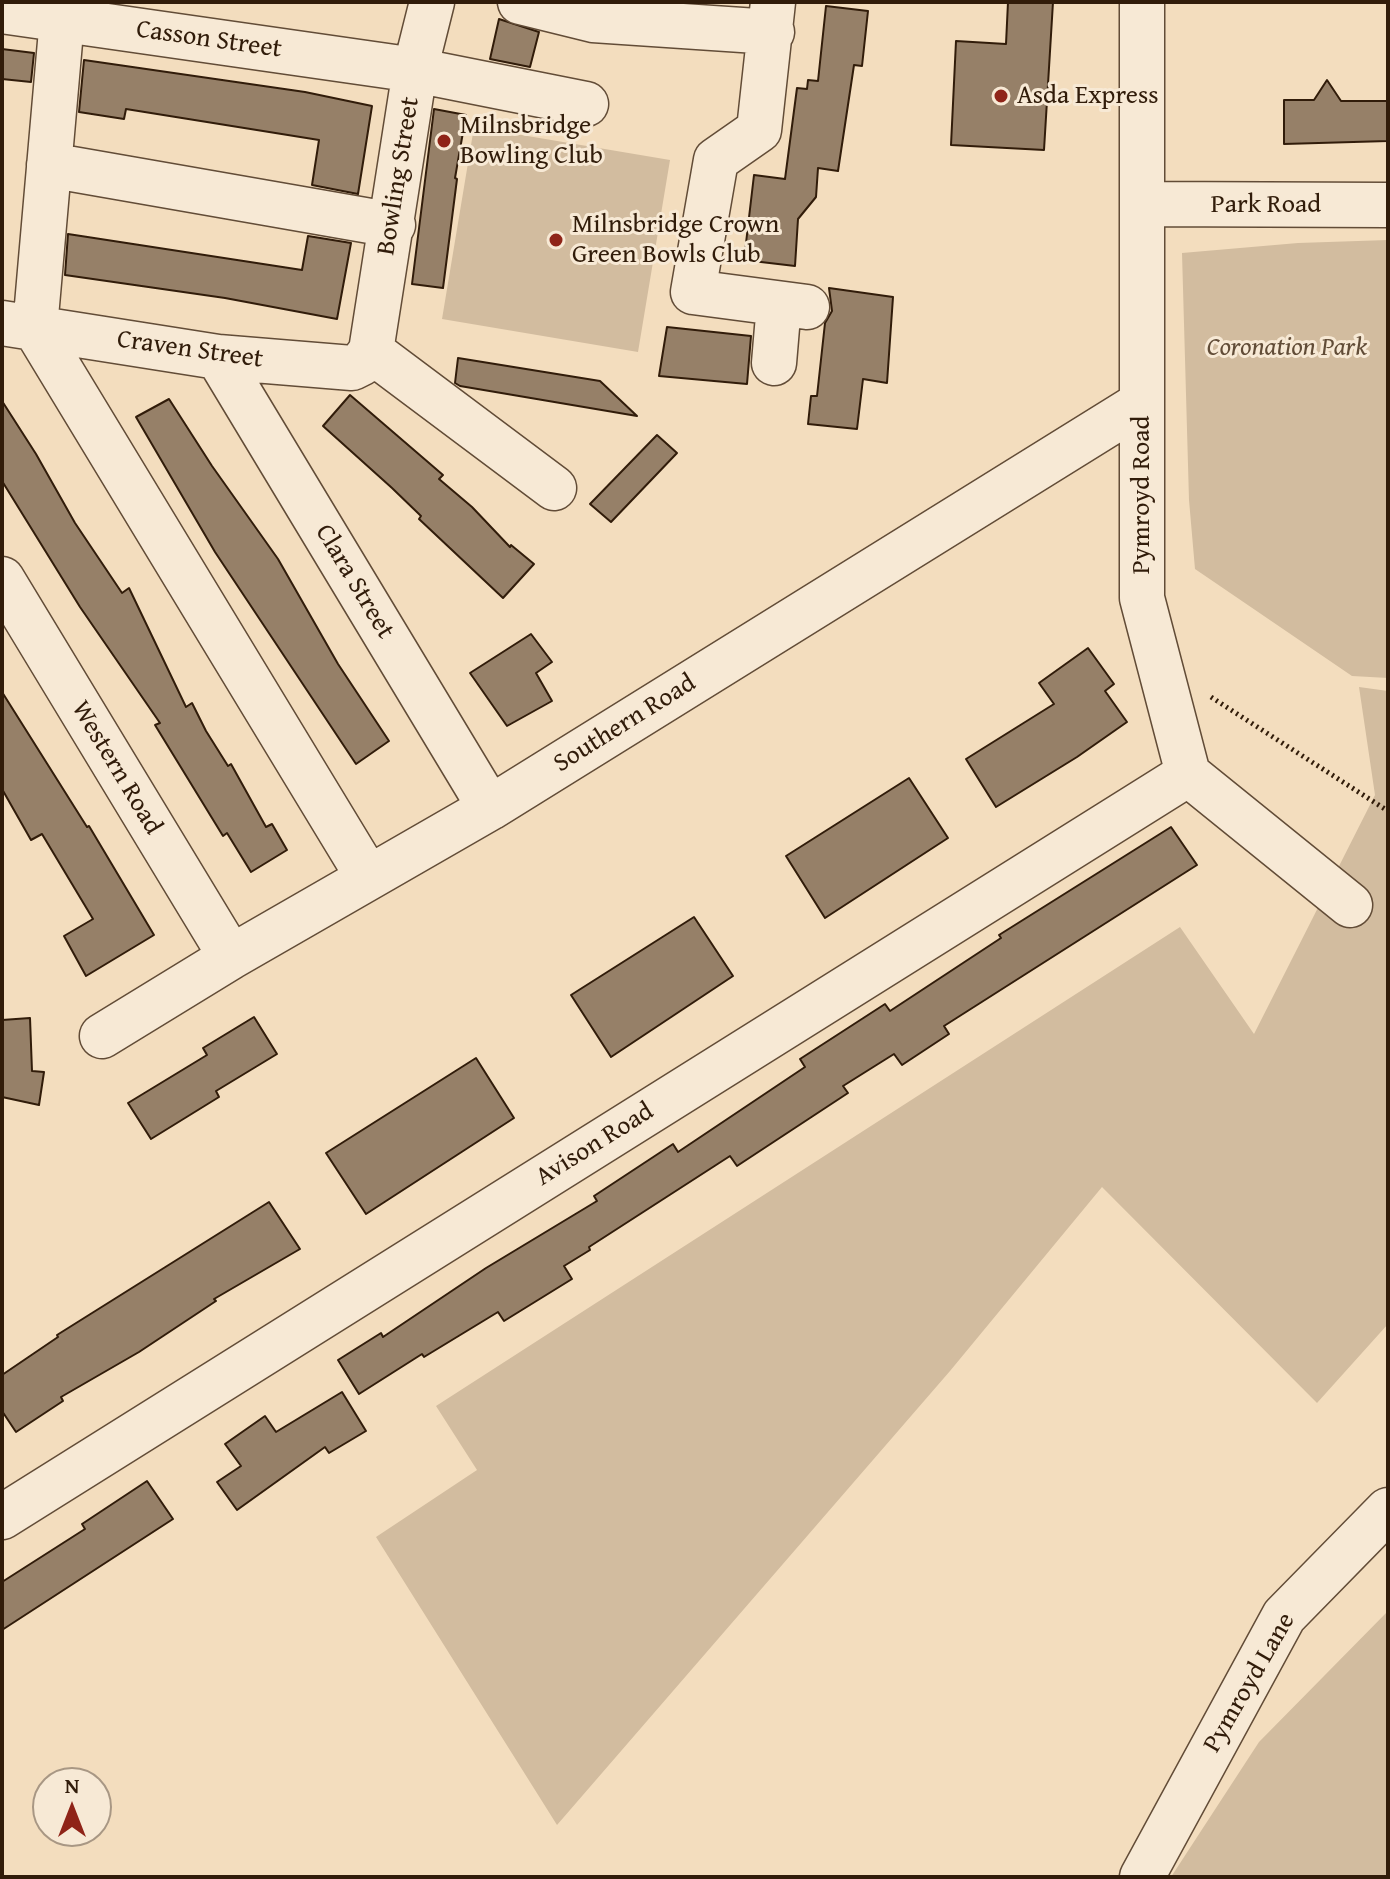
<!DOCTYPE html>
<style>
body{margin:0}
#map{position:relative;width:1390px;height:1879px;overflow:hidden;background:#f3ddbe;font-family:"Gentium Book Plus",serif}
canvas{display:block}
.frame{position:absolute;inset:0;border:4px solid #311c0a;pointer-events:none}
.north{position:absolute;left:32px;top:1767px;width:80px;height:80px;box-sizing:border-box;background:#f7e9d5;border:2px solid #a89784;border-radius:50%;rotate:0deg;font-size:22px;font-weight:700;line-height:32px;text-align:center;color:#311c0a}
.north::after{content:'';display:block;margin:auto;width:28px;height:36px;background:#8f2418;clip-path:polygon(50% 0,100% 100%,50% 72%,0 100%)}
</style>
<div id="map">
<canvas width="1390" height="1879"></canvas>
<div class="frame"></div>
<div class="north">N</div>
</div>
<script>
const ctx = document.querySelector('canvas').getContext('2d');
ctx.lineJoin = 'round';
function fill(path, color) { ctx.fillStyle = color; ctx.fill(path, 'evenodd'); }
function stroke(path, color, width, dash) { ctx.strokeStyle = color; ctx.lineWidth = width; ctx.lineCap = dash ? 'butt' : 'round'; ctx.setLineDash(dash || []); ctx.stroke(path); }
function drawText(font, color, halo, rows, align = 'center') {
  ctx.font = font + ' "Gentium Book Plus",serif'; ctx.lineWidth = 6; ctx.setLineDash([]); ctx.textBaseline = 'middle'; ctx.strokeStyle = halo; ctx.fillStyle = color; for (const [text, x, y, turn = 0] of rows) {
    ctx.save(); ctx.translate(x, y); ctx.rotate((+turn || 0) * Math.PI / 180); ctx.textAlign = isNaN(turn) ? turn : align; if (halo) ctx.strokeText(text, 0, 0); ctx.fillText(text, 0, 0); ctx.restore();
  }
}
fill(new Path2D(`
 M474 127 670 160 638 352 442 319Z
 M1388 240V678L1352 676 1195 569 1189 500 1182 253 1298 243Z
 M1359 687 1388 691V1324L1317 1403 1102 1187 950 1371 557 1825 376 1537 477 1470 436 1406 1180 927 1254 1034 1375 795Z
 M1388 1611V1877H1171L1259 1742Z`), '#d2bc9f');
const building = new Path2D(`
 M1008 2H1053L1044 150 951 145 956 41 1006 44Z
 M826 6 868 11 862 66 854 65 838 171 818 168 816 197 798 219 795 266 744 260 754 175 785 179 797 88 807 89 808 80 818 81Z
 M499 19 539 32 530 67 490 59Z
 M2 49 34 53 31 82 2 79Z
 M84 60 305 92 372 106 358 194 312 185 319 140 126 109 124 119 79 112Z
 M1327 80 1341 101H1388V141L1284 144V100H1314Z
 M434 109 466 115 455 178 457 179 443 288 412 284Z
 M68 234 302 270 308 236 351 243 337 319 225 298 65 275Z
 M829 288 893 297 887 383 863 379 857 429 808 424 811 396H817L825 323 832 311Z
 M667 327 751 336 747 384 659 376Z
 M458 358 600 381 637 416 460 386 455 383Z
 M350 395 443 475 439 479 472 507 510 547 511 545 534 564 503 598 419 519 421 516 392 488 323 426Z
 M169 399 212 466 278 559 338 664 389 741 356 764 215 552 136 417Z
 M2 401 36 454 75 523 122 593 129 588 186 707 192 703 206 731 228 766 231 764 266 827 272 824 287 850 251 872 227 833 223 836 155 725 160 723 80 607 2 481Z
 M657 435 677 453 611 522 590 504Z
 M531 634 552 662 536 673 552 701 507 726 470 673Z
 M1088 648 1114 684 1105 691 1127 722 1077 757 996 807 966 759 1054 704 1039 683Z
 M2 692 87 827 89 826 154 935 86 976 64 936 93 919 42 834 31 840 2 789Z
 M909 778 948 838 825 918 786 856Z
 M1171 827 1197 865 944 1026 949 1034 902 1065 894 1054 843 1086 848 1093 737 1166 730 1156 589 1247 590 1250 564 1266 572 1279 504 1321 498 1312 424 1357 422 1354 359 1394 338 1360 381 1333 383 1337 486 1268 597 1201 594 1196 673 1144 678 1152 805 1067 800 1059 885 1004 890 1011 1001 938 999 935Z
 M694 917 733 976 611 1057 571 995Z
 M254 1017 277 1054 216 1091 219 1097 151 1139 128 1103 207 1055 203 1048Z
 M30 1018 32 1071 44 1072 39 1105 2 1097V1020Z
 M476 1058 514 1118 366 1214 326 1153Z
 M269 1202 300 1249 214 1299 216 1301 139 1352 61 1397 63 1401 16 1432 2 1411V1375L58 1337 57 1335Z
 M342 1392 366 1431 329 1453 325 1447 237 1510 217 1482 241 1466 225 1444 265 1416 276 1432Z
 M147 1481 173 1519 2 1630V1582L85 1529 82 1524Z`);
fill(building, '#968068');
stroke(building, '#311c0a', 2);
const minor = new Path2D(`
 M520 2 593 20 772 32
 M773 2 759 130 716 160 693 292 807 307
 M1142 2V598L1188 774 1350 905
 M2 11 415 70 586 104
 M62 19 35 328 368 877
 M49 165 393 225
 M1143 204 1388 205
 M2 323 218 357 352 368 362 363 371 351 415 70 432 2
 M371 351 554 488
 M218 357 490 808
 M774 363 779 304
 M2 579 231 957
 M102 1036 231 957 490 808 1142 403
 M2 1517 1188 774
 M1142 1877 1284 1616 1388 1510`);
stroke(minor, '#624c37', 47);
stroke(new Path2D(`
 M1211 697 1388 811`), '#311c0a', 5, [2, 4]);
stroke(minor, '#f7e9d5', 44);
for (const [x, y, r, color] of [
 [1001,96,8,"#8f2418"],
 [444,141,8,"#8f2418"],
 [556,240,8,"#8f2418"]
]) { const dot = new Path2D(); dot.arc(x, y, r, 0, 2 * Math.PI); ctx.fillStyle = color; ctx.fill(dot); stroke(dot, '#f7e9d5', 3); }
drawText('26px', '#311c0a', '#f7e9d5', [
 ["Casson Street",209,40,8],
 ["Bowling Street",399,176,-81],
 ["Park Road",1266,205],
 ["Craven Street",190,350,8],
 ["Pymroyd Road",1142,495,-90],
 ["Clara Street",354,582,59],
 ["Southern Road",625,724,-32],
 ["Western Road",116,768,59],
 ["Avison Road",595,1145,-32],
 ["Pymroyd Lane",1250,1683,-60]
]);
drawText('26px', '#311c0a', '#f7e9d5', [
 ["Asda Express",1017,96],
 ["Milnsbridge",460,126],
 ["Bowling Club",460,156],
 ["Milnsbridge Crown",572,225],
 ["Green Bowls Club",572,255]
], 'left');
drawText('italic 26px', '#614c37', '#f7e9d5', [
 ["Coronation Park",1287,348]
]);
</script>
